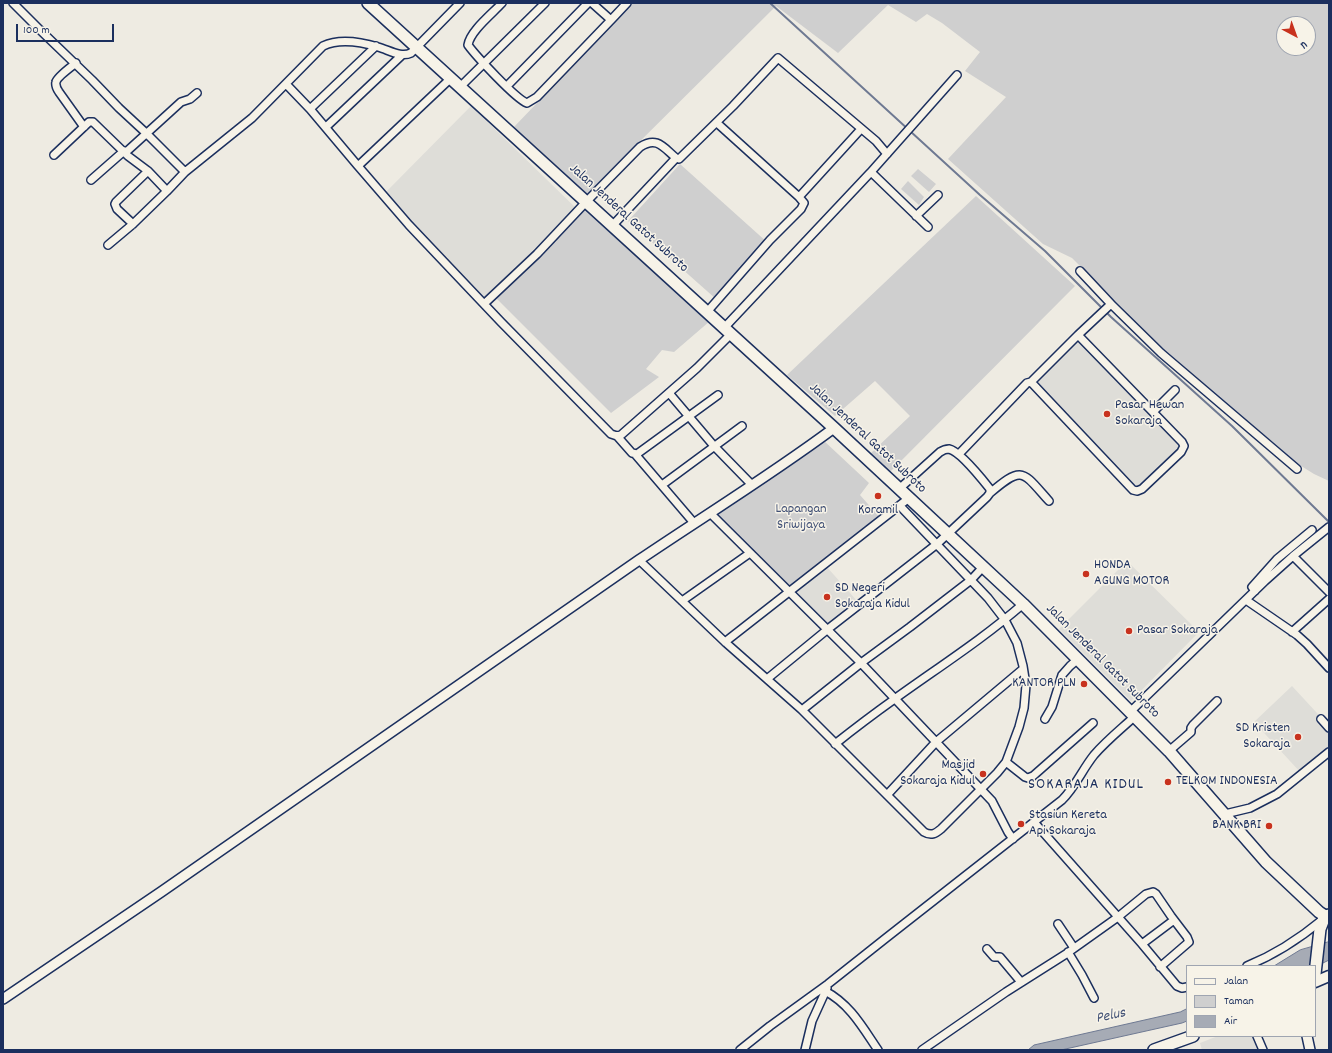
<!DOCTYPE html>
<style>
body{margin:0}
#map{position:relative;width:1332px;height:1053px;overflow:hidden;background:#eeebe2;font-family:Dekko,sans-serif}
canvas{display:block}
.frame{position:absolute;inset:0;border:4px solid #1b2f5e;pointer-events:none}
.legend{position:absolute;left:1186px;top:965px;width:130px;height:72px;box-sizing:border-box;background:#f7f3e8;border:1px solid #9fa5b1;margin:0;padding:5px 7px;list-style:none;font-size:12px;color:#1b2f5e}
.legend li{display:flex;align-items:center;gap:8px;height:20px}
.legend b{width:20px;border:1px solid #9fa5b1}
.north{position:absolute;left:1276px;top:16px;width:40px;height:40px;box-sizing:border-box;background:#f7f3e8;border:1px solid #9fa5b1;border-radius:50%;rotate:139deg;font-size:11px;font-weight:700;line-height:16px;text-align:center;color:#1b2f5e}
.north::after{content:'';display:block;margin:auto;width:14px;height:18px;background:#c8321e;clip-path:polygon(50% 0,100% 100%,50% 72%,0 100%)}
.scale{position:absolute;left:16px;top:24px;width:98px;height:18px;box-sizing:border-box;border:2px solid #1b2f5e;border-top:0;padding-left:5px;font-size:12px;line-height:14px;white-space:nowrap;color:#1b2f5e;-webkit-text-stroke:3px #f7f3e8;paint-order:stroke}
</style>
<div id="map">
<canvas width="1332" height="1053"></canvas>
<div class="frame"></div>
<ul class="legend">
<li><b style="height:5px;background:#f7f3e8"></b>Jalan</li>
<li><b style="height:11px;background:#cfcfcf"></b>Taman</li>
<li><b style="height:11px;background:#a6abb5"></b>Air</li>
</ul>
<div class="north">U</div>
<div class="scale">100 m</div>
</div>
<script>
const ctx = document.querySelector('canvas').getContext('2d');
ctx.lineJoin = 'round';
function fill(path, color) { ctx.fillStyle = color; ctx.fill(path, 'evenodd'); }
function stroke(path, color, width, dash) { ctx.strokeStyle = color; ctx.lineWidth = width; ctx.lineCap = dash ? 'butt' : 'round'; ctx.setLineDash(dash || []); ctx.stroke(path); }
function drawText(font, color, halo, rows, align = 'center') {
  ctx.font = font + ' Dekko,sans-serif'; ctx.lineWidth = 3; ctx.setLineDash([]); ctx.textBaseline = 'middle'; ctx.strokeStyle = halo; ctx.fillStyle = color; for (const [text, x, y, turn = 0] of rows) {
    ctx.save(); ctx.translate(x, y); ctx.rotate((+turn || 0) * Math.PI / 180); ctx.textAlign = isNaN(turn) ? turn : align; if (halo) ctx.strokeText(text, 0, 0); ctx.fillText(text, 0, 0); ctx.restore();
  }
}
fill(new Path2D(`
 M471 106 579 211 485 302 384 194Z
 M1076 336 1182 447 1136 488 1031 382Z
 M1127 561 1199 632 1131 701 1059 629Z
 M826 566 858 602 828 628 797 592Z
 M1292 686 1329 726V748L1301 773 1254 722Z
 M1218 1036H1255L1260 1050H1202L1200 1043Z`), '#deddd8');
fill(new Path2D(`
 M633 3H1329V481L1314 474 1298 464 1272 441 1240 416 1177 360 1141 330 1125 311 1072 258 1043 244 948 159 1006 97 965 71 980 52 942 23 927 14 916 22 888 5 838 53 776 6 587 194 513 128ZM1284 24H1308V48H1284Z
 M680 164 768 243 716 299 628 221Z
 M918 169 936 184 929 192 911 176Z
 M908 181 924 197 919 205 901 189Z
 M976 196 1075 286 890 472 871 453 910 416 875 381 835 416 787 375Z
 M584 210 710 321 674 352 662 350 646 369 659 377 611 413 496 298Z
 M823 440 869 483 860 495 882 520 792 588 717 515Z`), '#cfcfcf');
const water = new Path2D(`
 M1329 942V960L1315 967 1274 966 1300 950Z
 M1187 1009V1021L1182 1023 1061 1050H1028L1034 1045 1180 1012Z`);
fill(water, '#a6abb5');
stroke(water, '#6e7992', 1);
stroke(new Path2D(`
 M770 3 980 195 1045 251 1111 317 1232 426 1328 521`), '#6e7992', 2);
const minor = new Path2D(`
 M13 3 39 29 92 80 119 108 146 133 185 172
 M502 3C493 13 470 31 468 45 476 56 516 99 527 103L537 97 611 20 592 3
 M611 20 627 3
 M76 63C71 67 57 77 56 82 55 86 57 89 59 92L84 127
 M286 84 310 109 358 166 450 79
 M507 86 588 3
 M460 87 545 3
 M310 109 376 46
 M717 123 799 197
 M326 127 402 55
 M125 153 181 102 190 99 197 93
 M54 155 89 122H93L128 156 148 171 167 191 185 172 252 118 323 46C340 38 361 42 378 47 389 50 401 58 411 53L460 3
 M358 166 409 225 501 322 611 434 617 436 621 435 697 368 731 334
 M871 172 928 227
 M91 180 124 151
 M916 216 938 195
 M133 224 117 209 115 204 116 202 148 171
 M613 225 676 158 679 159 733 106 778 58 876 141 887 154
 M108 245 133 224 167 191
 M1080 271 1111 304 1161 353 1297 469
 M485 303 537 254 586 202 640 147C657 136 663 147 676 158
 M707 312 770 240 801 209 804 203 799 197 861 129
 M724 328 870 173 957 75
 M1031 382 1133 490 1137 491 1142 489 1181 452 1184 446 1182 442 1078 335
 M669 393 714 446 752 485
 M1153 412 1175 390
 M617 436 632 453 637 454 718 395
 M635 454 694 523
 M959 454 1027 383 1031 382 1078 335 1111 304
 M662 485 742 426
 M990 493C1023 465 1022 471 1049 501
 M710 513 861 663 910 627 971 580 983 567
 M1293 556 1329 592
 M639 560 725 642 802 710 861 663 992 801 1008 832 1013 839
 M1255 591 1252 587 1277 559 1312 530
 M1246 600 1297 635 1307 644 1329 668
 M682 601 750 553
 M1292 632 1329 599
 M725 642 909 498
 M767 679 828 629 937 544 987 497 990 493V489C982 479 960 451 949 449 945 449 943 450 940 452L899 489
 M802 710 924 832C931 836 935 834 941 829L997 773 1006 762 1019 727 1024 708 1026 685 1023 666 1017 643 1005 620 988 598 900 506
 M1130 712 1265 581 1293 556 1329 527
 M1045 719 1052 707 1062 675 1070 666 1078 659
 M1321 719 1329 728
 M835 744C855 728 875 713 896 698 939 667 983 639 1023 604
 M1169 751 1191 732V728L1193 725 1217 701
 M1006 762 1025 777 1028 778 1033 776 1093 723
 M887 795 936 742 1023 669
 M1225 814 1250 808 1277 794 1329 752
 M1034 822 1142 944 1177 986 1182 988 1187 987
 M1058 924 1074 948
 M1142 944 1174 920
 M987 949 994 957H1000L1021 982
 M1068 952 1082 975 1094 998
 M1247 966C1274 955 1299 939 1322 920
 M825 991C850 1004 863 1028 878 1050
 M1257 1036 1263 1050
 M740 1050 770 1026 828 984 886 938 1062 800C1076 786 1082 770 1094 755 1106 741 1121 729 1134 717
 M805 1050 812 1021 827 988
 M922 1050 1006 992 1066 954 1118 917 1146 894 1153 892 1156 894 1171 916 1187 937 1189 942 1160 967`);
const tertiary = new Path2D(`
 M3 999 161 892 639 560C704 516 771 475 834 428
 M1307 1036 1310 1050`);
const secondary = new Path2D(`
 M1315 982 1329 976`);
const primary = new Path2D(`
 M1315 974 1320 929 1325 916
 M1154 1050 1193 1036`);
const trunk = new Path2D(`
 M368 3 834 428 1023 604 1169 751 1266 862 1319 912 1325 916 1329 915`);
stroke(minor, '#1b2f5e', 10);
stroke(tertiary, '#1b2f5e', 12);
stroke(secondary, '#1b2f5e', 13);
stroke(primary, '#1b2f5e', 14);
stroke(trunk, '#1b2f5e', 14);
stroke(minor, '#f7f3e8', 7);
stroke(tertiary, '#f7f3e8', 9);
stroke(secondary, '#f7f3e8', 10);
stroke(primary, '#f7f3e8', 11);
stroke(trunk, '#f7f3e8', 11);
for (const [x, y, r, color] of [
 [1107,414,4,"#c8321e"],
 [878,496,4,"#c8321e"],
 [1086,574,4,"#c8321e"],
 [827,597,4,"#c8321e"],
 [1129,631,4,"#c8321e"],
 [1084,684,4,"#c8321e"],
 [1298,737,4,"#c8321e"],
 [983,774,4,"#c8321e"],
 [1168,782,4,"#c8321e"],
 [1021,824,4,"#c8321e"],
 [1269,826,4,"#c8321e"]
]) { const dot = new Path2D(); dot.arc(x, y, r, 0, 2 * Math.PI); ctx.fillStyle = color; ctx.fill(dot); stroke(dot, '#f7f3e8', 1.5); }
drawText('14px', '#1b2f5e', '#f7f3e8', [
 ["Jalan Jenderal Gatot Subroto",628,219,42],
 ["Jalan Jenderal Gatot Subroto",867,439,43],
 ["Jalan Jenderal Gatot Subroto",1102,662,45]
]);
drawText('14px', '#1b2f5e', '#f7f3e8', [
 ["Pasar Hewan",1115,406],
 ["Sokaraja",1115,422],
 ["Koramil",878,511,"center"],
 ["HONDA",1094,566],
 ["AGUNG MOTOR",1094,582],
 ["SD Negeri",835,589],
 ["Sokaraja Kidul",835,605],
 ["Pasar Sokaraja",1137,631],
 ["KANTOR PLN",1076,684,"right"],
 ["SD Kristen",1290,729,"right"],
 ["Sokaraja",1290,745,"right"],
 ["Masjid",975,766,"right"],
 ["Sokaraja Kidul",975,782,"right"],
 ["TELKOM INDONESIA",1176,782],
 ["Stasiun Kereta",1029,816],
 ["Api Sokaraja",1029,832],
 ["BANK BRI",1261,826,"right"]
], 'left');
drawText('14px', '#3f4f75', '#f7f3e8', [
 ["Lapangan",801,510],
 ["Sriwijaya",801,526]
]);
drawText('italic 15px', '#455478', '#f7f3e8', [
 ["Pelus",1111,1017,-12]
]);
ctx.letterSpacing = '1px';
drawText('16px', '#1b2f5e', '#f7f3e8', [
 ["SOKARAJA KIDUL",1086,786]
]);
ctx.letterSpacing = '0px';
</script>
